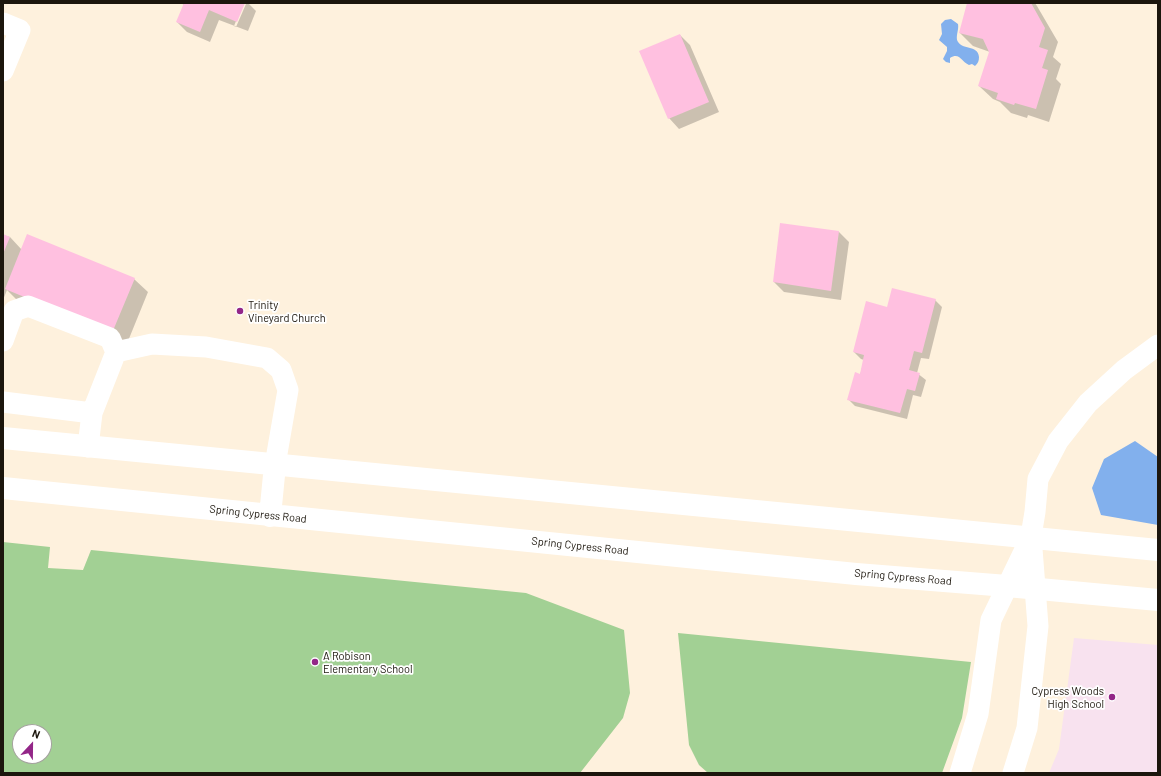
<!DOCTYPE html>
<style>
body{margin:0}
#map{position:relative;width:1161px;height:776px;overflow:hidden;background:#fef1dd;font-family:Barlow,sans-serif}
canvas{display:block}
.frame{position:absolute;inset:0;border:4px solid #1c160d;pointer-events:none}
.north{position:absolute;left:12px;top:724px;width:40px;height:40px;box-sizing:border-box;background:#fff;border:1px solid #a4a29e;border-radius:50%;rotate:22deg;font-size:11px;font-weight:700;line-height:16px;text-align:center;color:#1c160d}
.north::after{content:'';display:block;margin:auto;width:14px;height:18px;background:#932688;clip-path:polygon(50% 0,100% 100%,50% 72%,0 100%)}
</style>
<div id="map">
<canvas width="1161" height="776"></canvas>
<div class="frame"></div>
<div class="north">N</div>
</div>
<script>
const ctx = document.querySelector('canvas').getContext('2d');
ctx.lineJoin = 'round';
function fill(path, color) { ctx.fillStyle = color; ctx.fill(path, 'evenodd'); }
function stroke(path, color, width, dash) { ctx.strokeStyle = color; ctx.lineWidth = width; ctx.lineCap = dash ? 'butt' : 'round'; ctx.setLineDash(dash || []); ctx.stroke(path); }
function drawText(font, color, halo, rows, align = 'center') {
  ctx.font = font + ' Barlow,sans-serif'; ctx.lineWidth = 3.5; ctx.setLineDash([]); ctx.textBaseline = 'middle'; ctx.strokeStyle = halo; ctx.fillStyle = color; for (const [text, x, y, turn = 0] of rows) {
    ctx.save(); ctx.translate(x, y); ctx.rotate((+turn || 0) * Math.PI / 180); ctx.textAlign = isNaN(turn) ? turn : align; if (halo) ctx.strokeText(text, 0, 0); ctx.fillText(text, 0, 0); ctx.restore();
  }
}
fill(new Path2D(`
 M1074 638 1158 645V773H1049L1059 749Z`), '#f8e2ef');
fill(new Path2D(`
 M3 542 50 547 48 568 83 570 91 550 526 593 624 630 630 693 623 718 580 773H3ZM20 732H44V756H20Z
 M678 633 971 662 962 718 942 773H708L699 765 689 745Z`), '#a2d094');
fill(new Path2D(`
 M951 19 958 24C959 29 956 35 957 40 961 51 978 44 979 57 979 61 978 63 975 66L972 64 969 65C961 62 960 52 950 58V63L946 62 943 59 947 51V47L939 40 942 34 941 24 945 20Z
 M1135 441 1158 457V525L1101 515 1092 488 1104 459Z`), '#82b0ed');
fill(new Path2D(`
 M181 3H248L256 11 248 31 219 20 210 42 187 32 177 22 184 5ZM243 4H246L236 27 234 26Z
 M968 3H1035L1037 6 1058 42 1053 57 1061 64 1056 79 1061 84 1049 122 1028 115 1027 118 1011 113 1000 102 993 99 979 86 990 52 973 46 960 33Z
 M680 35 690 45 719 112 679 129 669 118Z
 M781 224 839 232 849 242 841 300 784 292 774 282Z
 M3 235 10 237 22 250 134 279 148 292 126 346 19 302 7 290 3 300Z
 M935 300 942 307 929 359 921 358 917 373 926 380 921 397 913 395 907 419 855 406 848 399 860 375 864 360 861 359 854 352 888 308Z`), '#0003');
fill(new Path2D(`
 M184 3H245L237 22 209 10 200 32 176 22Z
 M967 3H1031L1045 28 1039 47 1048 50 1042 68 1048 70 1036 109 1015 103 1014 105 996 99 998 93 978 86 989 52 983 39 959 33Z
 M680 34 709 102 668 119 639 51Z
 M780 223 839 231 831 291 773 282Z
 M3 234 10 237 3 254Z
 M27 234 135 278 112 333 5 289Z
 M892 288 936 299 922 353 914 351 909 370 920 373 915 391 907 389 900 413 847 400 855 372 860 374 864 355 853 352 866 301 887 307Z`), '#ffc0e0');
stroke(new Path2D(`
 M3 23 20 30 3 71
 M3 341 14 311 28 306 110 338 116 352 92 413 88 447
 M116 352 152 344 206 347 267 358 281 370 288 390 275 465
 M3 402 92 413
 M960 773 978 714 991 620 1031 537
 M1013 773 1027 728 1038 626 1031 536 1035 512 1038 479 1058 441 1088 403 1124 370 1158 345`), '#fff', 21);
stroke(new Path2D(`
 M3 438 1158 550
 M3 488 856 574 1007 586 1158 600
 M270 516 275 465`), '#fff', 22);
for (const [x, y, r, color] of [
 [240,311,4,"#932688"],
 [315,662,4,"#932688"],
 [1112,697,4,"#932688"]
]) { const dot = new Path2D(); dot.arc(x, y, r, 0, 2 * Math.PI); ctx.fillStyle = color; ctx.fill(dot); stroke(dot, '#fff', 1.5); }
drawText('11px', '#1c160d', '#fff', [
 ["Trinity",248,305],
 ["Vineyard Church",248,318],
 ["A Robison",323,656],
 ["Elementary School",323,669],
 ["Cypress Woods",1104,691,"right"],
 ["High School",1104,704,"right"]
], 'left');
drawText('11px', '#1c160d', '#fff', [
 ["Spring Cypress Road",258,514,6],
 ["Spring Cypress Road",580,546,6],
 ["Spring Cypress Road",903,577,5]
]);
</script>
